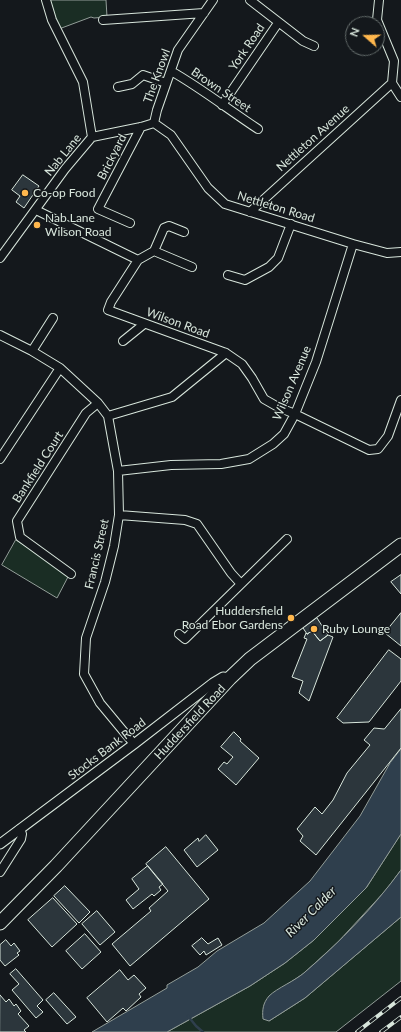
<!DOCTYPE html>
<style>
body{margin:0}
#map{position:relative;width:401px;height:1032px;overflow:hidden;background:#14181c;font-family:Lato,sans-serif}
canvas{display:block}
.north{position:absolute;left:345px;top:16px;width:40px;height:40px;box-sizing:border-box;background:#14181c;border:1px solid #626a69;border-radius:50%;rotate:290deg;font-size:11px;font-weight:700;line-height:16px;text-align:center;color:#d8e6dc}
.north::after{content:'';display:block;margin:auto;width:14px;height:18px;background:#ffb74d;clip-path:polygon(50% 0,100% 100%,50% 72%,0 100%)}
</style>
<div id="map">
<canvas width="401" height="1032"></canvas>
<div class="north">N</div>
</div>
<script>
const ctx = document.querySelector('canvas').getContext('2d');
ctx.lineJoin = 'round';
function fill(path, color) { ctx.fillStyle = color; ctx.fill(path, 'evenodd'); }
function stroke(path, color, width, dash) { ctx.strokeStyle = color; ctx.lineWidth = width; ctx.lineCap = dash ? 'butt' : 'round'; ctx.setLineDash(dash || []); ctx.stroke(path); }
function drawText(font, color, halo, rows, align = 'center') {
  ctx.font = font + ' Lato,sans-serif'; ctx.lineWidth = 3; ctx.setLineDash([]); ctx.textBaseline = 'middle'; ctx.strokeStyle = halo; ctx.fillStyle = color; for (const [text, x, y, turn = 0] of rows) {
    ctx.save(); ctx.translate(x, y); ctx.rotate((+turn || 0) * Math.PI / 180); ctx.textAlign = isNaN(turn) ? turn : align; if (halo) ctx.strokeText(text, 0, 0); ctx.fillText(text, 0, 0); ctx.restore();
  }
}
const green = new Path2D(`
 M49 0H106L107 17 94 18 91 17 59 29Z
 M16 540 69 575 57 598 2 565Z
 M401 834V870L386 890 338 942 303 974 270 996 269 1021 305 998 401 917V981L336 1032H167L250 986 285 963 314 940 366 888Z`);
fill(green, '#1a2d24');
stroke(green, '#939e99', 1);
const water = new Path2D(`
 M401 749V834L366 888 314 940 285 963 250 986 167 1032H92L167 988V985L198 967 217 951 264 923 310 881 360 816 390 763Z
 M401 870V917L305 998 269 1021 263 1019C262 1010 263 1003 269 996 277 988 295 981 305 972 340 942 373 908 401 870Z`);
fill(water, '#2f3f4d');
stroke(water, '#939e99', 1);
stroke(new Path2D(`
 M188 1016 196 1026 203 1032`), '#2f3f4d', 2.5);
const building = new Path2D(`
 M23 175 39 186 24 208 16 202 20 196 12 190Z
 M401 575V594L391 582Z
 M401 613V646L385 633Z
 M317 618 328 635 320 641 312 631 307 634 303 628Z
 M312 631 320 641 328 635 333 637 309 701 299 693 303 681 292 677 307 639 304 638 306 633 307 634Z
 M389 650 401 659V681L369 722 343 723 337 718Z
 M401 709V748L316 855 300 841 303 836 297 829 315 807 322 814 333 800 347 773 370 745 364 740 374 728 384 729Z
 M234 732 241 739 240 741 259 758 236 785 218 769 224 762 227 764 233 757 221 747Z
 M206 835 218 850 197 867 184 850 198 838 199 841Z
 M166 847 209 899 130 966 112 944 151 911 149 908 168 891 146 864Z
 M148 866 163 884 159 887 161 890 154 896 152 894 133 909 126 900 139 889 132 879Z
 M65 886 90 912 79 923 54 896Z
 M53 898 77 924 52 947 28 920Z
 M97 911 115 932 100 945 82 924Z
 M85 934 101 952 82 969 66 951Z
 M202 938 208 944 218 938 222 945 206 955 204 951 200 955 192 946Z
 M6 940 11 946 14 943 20 951 17 953 19 955 5 966 0 960V945Z
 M16 969 43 1000 37 1006 43 1012 36 1018 12 990 19 984 10 974Z
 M120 970 128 980 134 975 146 988 139 994 141 997 126 1011 123 1008 107 1022 87 998Z
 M54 993 76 1017 67 1024 46 1000Z
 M0 995 6 1002 9 999 14 1006 16 1004 21 1011 18 1014 29 1026 24 1030 26 1032H0Z`);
fill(building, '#2c363c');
stroke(building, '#d8e6dc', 1);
const minor = new Path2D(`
 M46 0 52 20 83 82 92 137
 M250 0 303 41 314 46
 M379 0 377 20 394 61 392 83 401 97
 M103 20 204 13
 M171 71C201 88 229 110 258 129
 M118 87 132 84 143 75 166 83
 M222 105 278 23
 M154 123 171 135 208 188 225 204 353 244 387 253 401 252
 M154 123 157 110 178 50 213 0
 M36 210 138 260 111 302 108 310 226 353 242 364 252 378 264 399 278 407 295 414 369 450 378 449 388 436 401 400
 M250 212 392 83
 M130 223 98 209 141 127
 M154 251 164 228 169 226 184 232
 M0 258 65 169 92 137 141 127 154 123
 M138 260 154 251 192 267
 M228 275 245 280 269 267 278 258 291 224
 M0 335 32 351 60 368 98 403 108 416 118 471 119 515 114 546 105 582 86 638 84 674 100 703 134 744
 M123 341 144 324
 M32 351 53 318
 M108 416 172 397 226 353
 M0 459 60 368
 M118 471 171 465 221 464 249 459 273 444 284 434 295 414 316 362 353 244
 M119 515 185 520 197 524 231 573 241 584
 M71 574 20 537 17 521 86 413 98 403
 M179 634 185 639 287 539
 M0 872 21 839 22 834 20 829`);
const tertiary = new Path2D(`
 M0 844 134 744 213 683 223 677 230 678`);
const trunk = new Path2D(`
 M0 923 56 866 230 678 250 659 401 545`);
stroke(minor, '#d8e6dc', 10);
stroke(tertiary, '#d8e6dc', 11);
stroke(trunk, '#d8e6dc', 15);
stroke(minor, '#14181c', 8);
stroke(tertiary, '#14181c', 9);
stroke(trunk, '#14181c', 13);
const rail = new Path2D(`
 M357 1032 401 998
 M381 1032 401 1017`);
stroke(rail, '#d8e6dc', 4);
stroke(rail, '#14181c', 2.5, [8]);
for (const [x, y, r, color] of [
 [25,193,4,"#ffb74d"],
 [37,225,4,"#ffb74d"],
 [291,618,4,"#ffb74d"],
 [314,629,4,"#ffb74d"]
]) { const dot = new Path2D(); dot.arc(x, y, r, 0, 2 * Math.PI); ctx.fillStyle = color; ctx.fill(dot); stroke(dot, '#14181c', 1.5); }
drawText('12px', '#d8e6dc', '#14181c', [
 ["York Road",247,47,-56],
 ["The Knowl",157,76,-70],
 ["Brown Street",221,90,34],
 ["Nettleton Avenue",313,138,-42],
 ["Nab Lane",63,155,-51],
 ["Brickyard",112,157,-63],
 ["Nettleton Road",276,207,17],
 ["Wilson Road",178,323,20],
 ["Wilson Avenue",292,383,-67],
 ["Bankfield Court",38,467,-57],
 ["Francis Street",97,554,-77],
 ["Huddersfield Road",190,722,-47],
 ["Stocks Bank Road",107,749,-37]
]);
drawText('12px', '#d8e6dc', '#14181c', [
 ["Co-op Food",33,193],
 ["Nab Lane",45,218],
 ["Wilson Road",45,232],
 ["Huddersfield",283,611,"right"],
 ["Road Ebor Gardens",283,625,"right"],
 ["Ruby Lounge",322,629]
], 'left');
drawText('italic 13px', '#d8e6dc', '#14181c', [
 ["River Calder",311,912,-45]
]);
</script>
